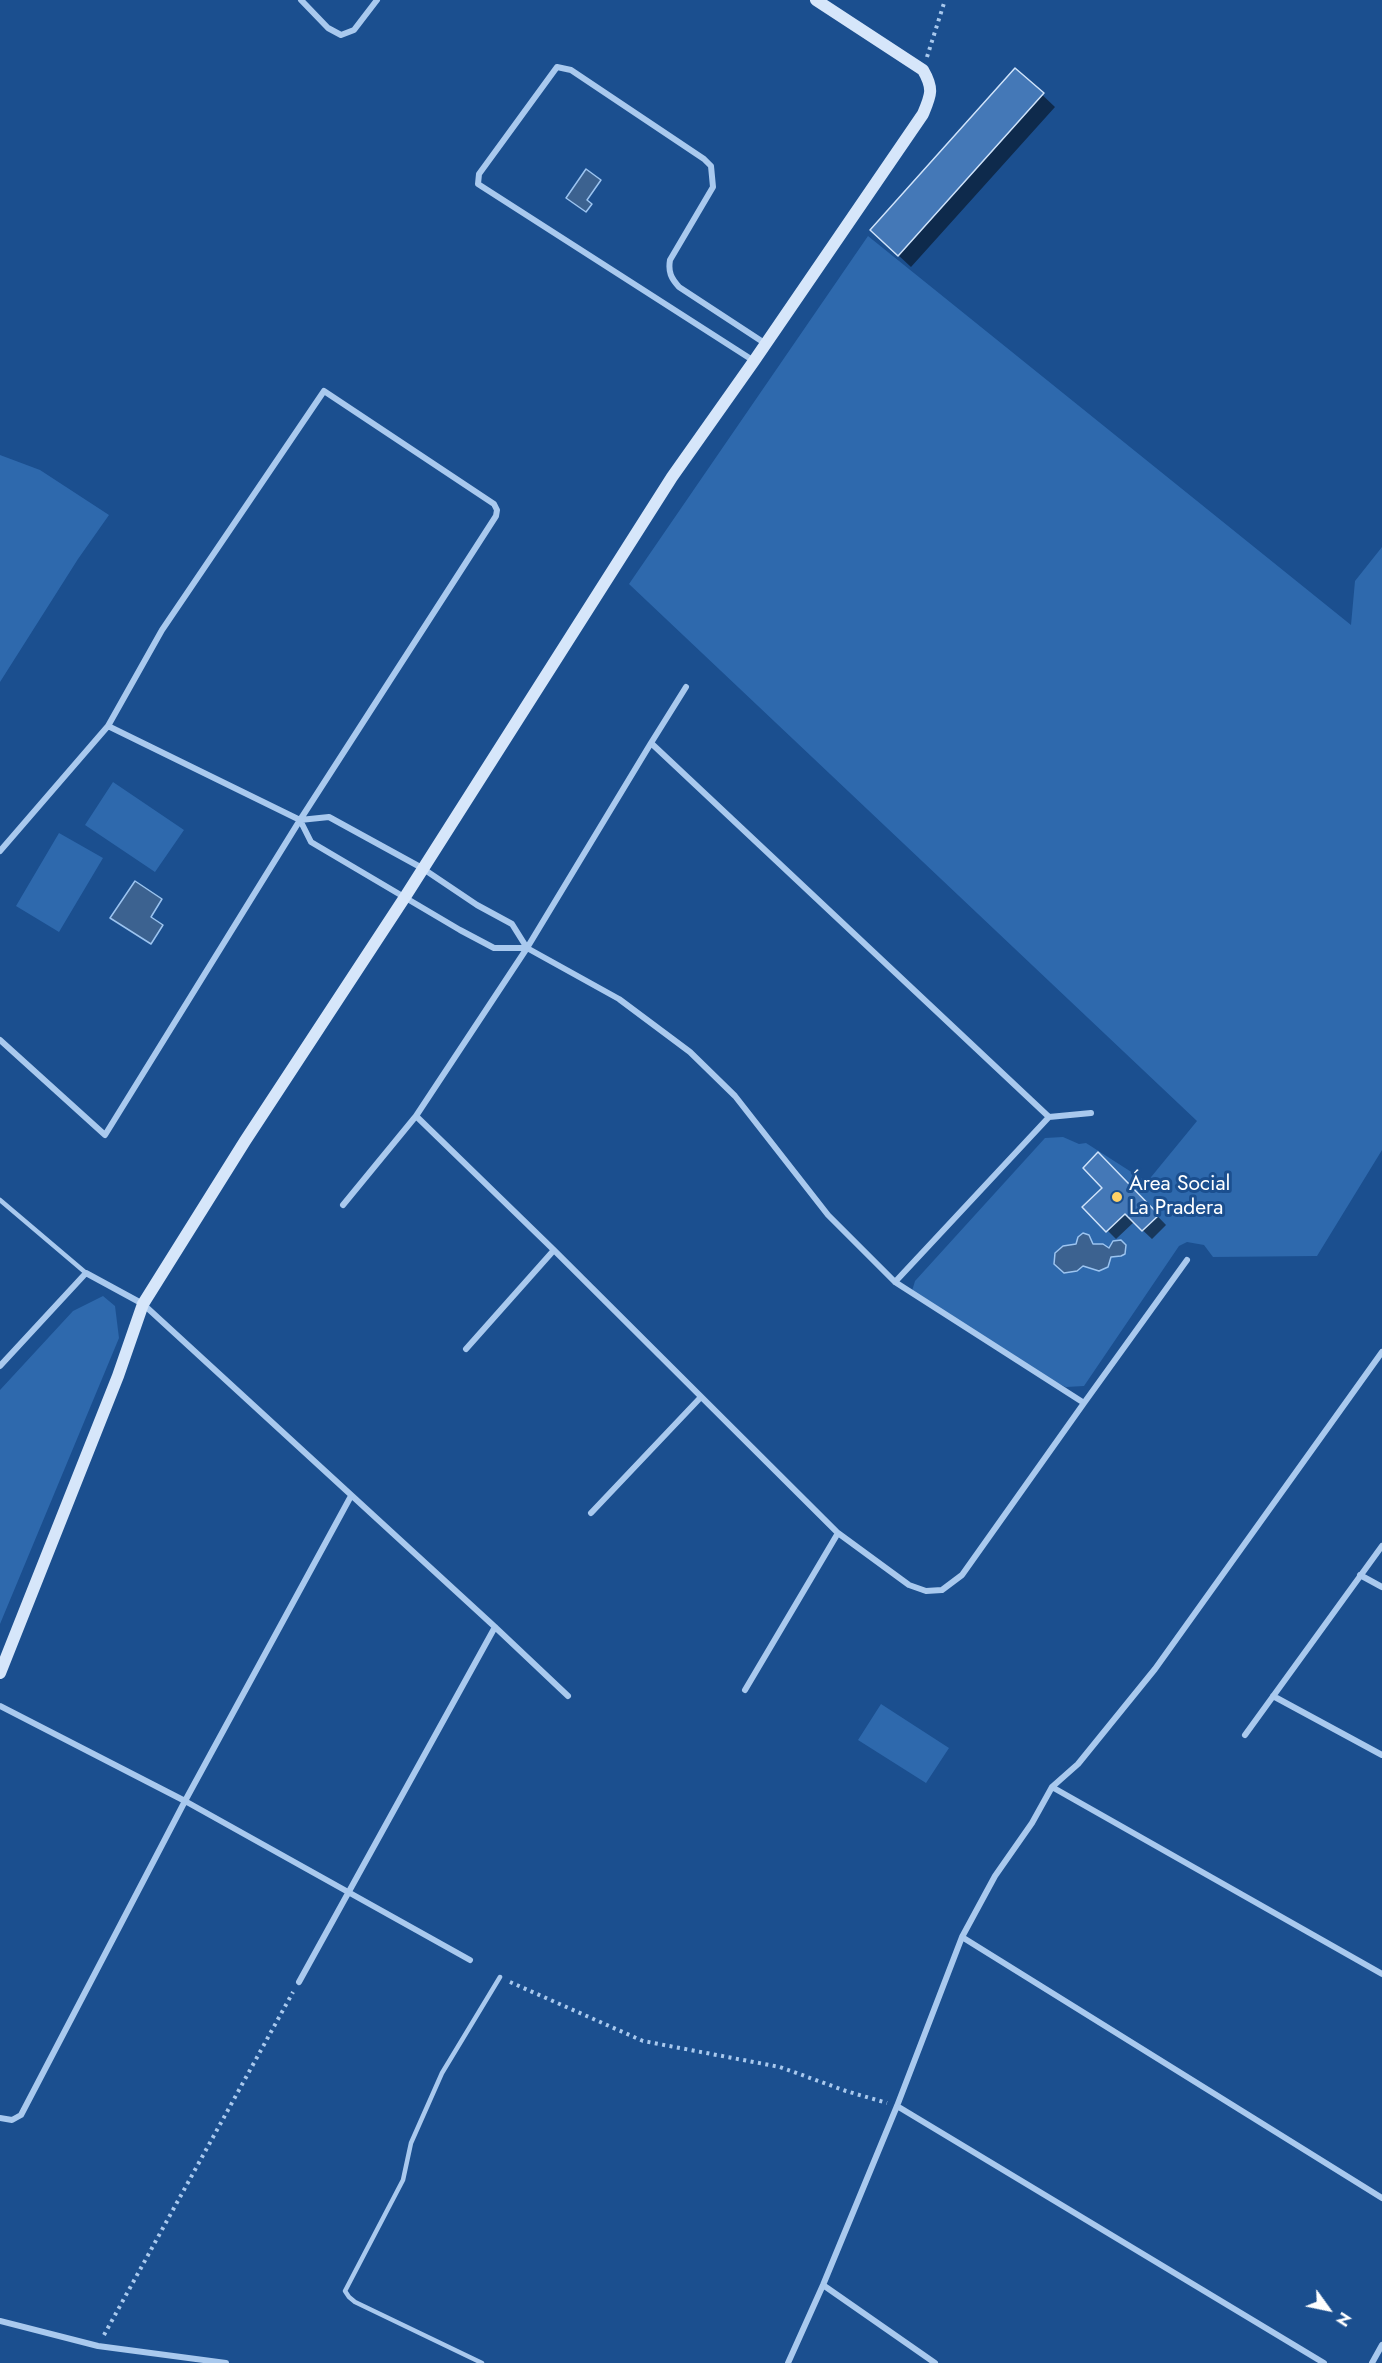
<!DOCTYPE html>
<meta charset="utf-8">
<style>
body{margin:0}
#map{position:relative;width:1382px;height:2363px;overflow:hidden;background:#1b4f8f;font-family:Jost,sans-serif}
canvas{display:block}
.north{position:absolute;left:1298px;top:2279px;width:60px;height:60px;-webkit-text-stroke:4px #1b4f8f;paint-order:stroke;rotate:123deg;font-size:16px;font-weight:700;line-height:24px;text-align:center;color:#fff}
.north::after{content:'';display:block;margin:auto;width:21px;height:27px;background:#fff;clip-path:polygon(50% 0,100% 100%,50% 72%,0 100%)}
</style>
<div id="map">
<canvas width="1382" height="2363"></canvas>
<div class="north">N</div>
</div>
<script>
const ctx = document.querySelector('canvas').getContext('2d');
ctx.lineJoin = 'round';
function fill(path, color) { ctx.fillStyle = color; ctx.fill(path, 'evenodd'); }
function stroke(path, color, width, dash) { ctx.strokeStyle = color; ctx.lineWidth = width; ctx.lineCap = dash ? 'butt' : 'round'; ctx.setLineDash(dash || []); ctx.stroke(path); }
function drawText(font, color, halo, rows, align = 'center') {
  ctx.font = font + ' Jost,sans-serif'; ctx.lineWidth = 6; ctx.setLineDash([]); ctx.textBaseline = 'middle'; ctx.strokeStyle = halo; ctx.fillStyle = color; for (const [text, x, y, turn = 0] of rows) {
    ctx.save(); ctx.translate(x, y); ctx.rotate((+turn || 0) * Math.PI / 180); ctx.textAlign = isNaN(turn) ? turn : align; if (halo) ctx.strokeText(text, 0, 0); ctx.fillText(text, 0, 0); ctx.restore();
  }
}
fill(new Path2D(`
 M868 236 1351 625 1355 581 1382 547V1150L1317 1256 1213 1257 1204 1245 1187 1242 1179 1246 1084 1386 1066 1387 1040 1375 912 1291 915 1281 1045 1138 1063 1137 1079 1144 1086 1143 1147 1182 1197 1121 629 584Z
 M0 455 40 470 109 515 78 559 0 682Z
 M113 782 184 830 155 872 85 825Z
 M59 833 103 858 59 932 16 906Z
 M103 1296 115 1306 119 1338 0 1624V1390L73 1311Z
 M881 1704 949 1748 926 1783 858 1740Z`), '#2e69ad');
const water = new Path2D(`
 M586 169 601 180 587 200 592 204 586 212 566 198Z
 M135 881 162 899 151 917 163 925 151 944 110 918Z
 M1083 1233 1089 1235 1093 1244H1103L1109 1248 1113 1241 1121 1240 1126 1245 1125 1254 1121 1256 1111 1257 1108 1267 1099 1271 1083 1266 1077 1271 1064 1273 1054 1264 1055 1253 1063 1246 1076 1244 1078 1237Z`);
fill(water, '#3c6290');
stroke(water, '#9cc4f0', 1.5);
fill(new Path2D(`
 M1016 70 1055 107 911 267 884 242Z
 M1098 1154 1166 1225 1152 1239 1134 1222 1116 1239 1084 1207 1104 1188Z`), '#0007');
const building = new Path2D(`
 M1015 68 1044 93 898 256 870 230Z
 M1098 1152 1159 1215 1142 1231 1125 1214 1106 1232 1082 1207 1102 1188 1083 1168Z`);
fill(building, '#4478b7');
stroke(building, '#cfe3fa', 1.5);
stroke(new Path2D(`
 M927 57 945 0
 M510 1982 643 2041 780 2067 846 2091 887 2103
 M104 2335 293 1992`), '#a9c9ee', 4, [3, 4.5]);
stroke(new Path2D(`
 M0 1200 86 1273
 M482 2363 355 2302 349 2297 345 2291 403 2180 411 2143 442 2073 500 1977`), '#a9c9ee', 4.5);
stroke(new Path2D(`
 M301 0 328 28 341 35 354 30 377 0
 M754 361 478 184 479 174 557 67 571 70 704 159 711 166 713 187 670 260C668 272 671 278 679 287L766 344
 M686 687 651 743 1049 1117
 M108 726 300 820 329 817 422 868 477 905 512 924 527 948
 M300 820 311 842 460 930 494 948H527L619 999 690 1052 735 1096 828 1215 895 1282 1084 1403 962 1575 942 1590 926 1591 909 1585 838 1533 554 1250 416 1116 343 1205
 M0 851 108 726 162 630 324 391 494 504 497 510 496 516 300 820 105 1135 0 1040
 M416 1116 527 948 651 743
 M895 1282 1049 1117 1091 1113
 M466 1349 554 1250
 M0 1366 86 1273 143 1304 495 1627 568 1696
 M1084 1403 1187 1260
 M591 1513 701 1397
 M1360 1575 1382 1587
 M745 1690 838 1533
 M1273 1696 1382 1755
 M0 1706 185 1801 470 1960
 M1245 1735 1382 1546
 M1052 1787 1382 1974
 M962 1937 1382 2198
 M299 1982 495 1627
 M897 2106 1324 2363
 M0 2118 12 2120 21 2115 185 1801 351 1496
 M823 2285 935 2363
 M0 2321 98 2346 226 2363
 M788 2363 823 2285 897 2106 962 1937 995 1876 1032 1823 1052 1787 1078 1764 1155 1669 1382 1352
 M1372 2363 1382 2345`), '#a9c9ee', 6);
stroke(new Path2D(`
 M0 1673 118 1376 143 1304 245 1141 405 897 672 477 754 361 923 114C931 95 934 89 923 70L816 0`), '#d6e6fa', 12);
for (const [x, y, r, color] of [
 [1117,1197,6,"#ffd166"]
]) { const dot = new Path2D(); dot.arc(x, y, r, 0, 2 * Math.PI); ctx.fillStyle = color; ctx.fill(dot); stroke(dot, '#1b4f8f', 2); }
drawText('21px', '#fff', '#1b4f8f', [
 ["Área Social",1129,1185],
 ["La Pradera",1129,1209]
], 'left');
</script>
